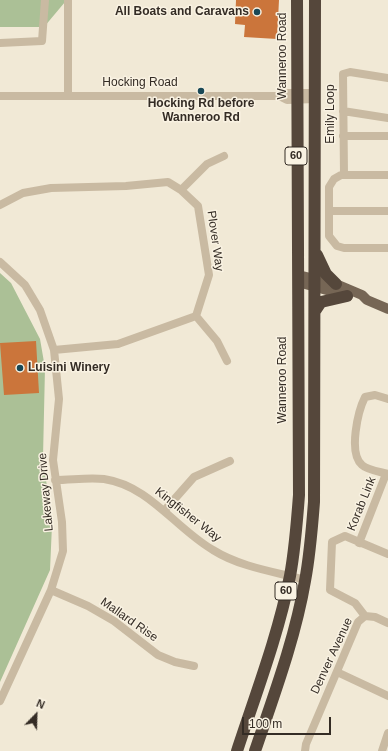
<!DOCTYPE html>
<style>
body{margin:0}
#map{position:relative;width:388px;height:751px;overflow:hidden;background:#f1e9d6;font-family:Arial,sans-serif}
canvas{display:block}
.north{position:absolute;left:16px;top:695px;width:40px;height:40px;-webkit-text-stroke:3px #f9f2e2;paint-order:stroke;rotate:23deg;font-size:11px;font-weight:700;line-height:16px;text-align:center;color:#342c25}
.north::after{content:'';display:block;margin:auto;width:14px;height:18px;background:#342c25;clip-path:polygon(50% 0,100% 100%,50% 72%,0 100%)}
.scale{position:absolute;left:242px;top:717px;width:89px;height:18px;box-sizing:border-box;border:2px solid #342c25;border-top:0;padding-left:5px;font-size:12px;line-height:14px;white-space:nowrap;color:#342c25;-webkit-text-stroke:3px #f9f2e2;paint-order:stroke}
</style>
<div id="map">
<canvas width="388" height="751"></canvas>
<div class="north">N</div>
<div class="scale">100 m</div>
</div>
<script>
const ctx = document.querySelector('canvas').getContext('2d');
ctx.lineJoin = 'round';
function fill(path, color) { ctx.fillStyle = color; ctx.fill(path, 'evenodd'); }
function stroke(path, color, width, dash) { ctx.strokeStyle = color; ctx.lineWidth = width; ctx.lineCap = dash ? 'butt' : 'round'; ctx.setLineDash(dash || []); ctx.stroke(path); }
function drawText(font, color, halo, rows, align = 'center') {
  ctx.font = font + ' Arial,sans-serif'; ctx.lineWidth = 3; ctx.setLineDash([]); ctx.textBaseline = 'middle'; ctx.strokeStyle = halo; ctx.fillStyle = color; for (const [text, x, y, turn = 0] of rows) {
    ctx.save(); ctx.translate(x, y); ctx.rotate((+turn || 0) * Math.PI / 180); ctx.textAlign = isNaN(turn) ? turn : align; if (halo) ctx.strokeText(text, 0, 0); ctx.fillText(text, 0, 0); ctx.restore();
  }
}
fill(new Path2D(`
 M0 0H65V2L44 27H0Z
 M0 273 11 283 40 339 45 368 43 457 52 525 50 570 0 682Z`), '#abc096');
fill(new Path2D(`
 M236 0H279L277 39 244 37 245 25 235 24Z
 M36 341 39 393 4 395 0 343Z`), '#cb753b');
stroke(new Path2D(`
 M68 0V96
 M0 43 42 41 45 0
 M0 96H279L285 93H315
 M279 96 287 100 315 99
 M343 111 388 118
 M343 136H388
 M344 175 343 74 350 72 388 78
 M388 175H341L334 179 329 187V236L337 246 344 248H388
 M181 190 207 164 224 156
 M0 205 23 193 51 188 126 186 168 182 181 190 198 206 209 275 196 316 118 344 54 350
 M329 211H388
 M0 262 25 285 40 310 54 350 59 399 53 460 62 522 63 551 51 590 0 701
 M196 316 217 341 227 361
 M388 399 375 395 365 397C358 411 348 453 362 465 367 470 381 472 388 474
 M55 480C71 480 89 477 104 479 150 486 175 528 213 550 240 567 275 572 306 580
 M164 511 194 477 230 461
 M359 543 386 474
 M51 590 88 606 114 621 158 655 175 662 194 666
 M365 616 355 603 330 590 332 542 345 536 388 554
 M337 672 388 696
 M305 751 306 744 358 622 365 616 375 617 388 623
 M382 751 388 733`), '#c9baa2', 8);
stroke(new Path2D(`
 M298 275 336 284 362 295 367 300 388 309
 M298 282 348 296`), '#766655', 10);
stroke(new Path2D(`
 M317 255 326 274 336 284
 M315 311 321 302 347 296
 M237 751C256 693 278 636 290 576 295 549 297 522 299 495L297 0
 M255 751C274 695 295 639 305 581 310 555 312 528 314 502L315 0`), '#55473b', 12);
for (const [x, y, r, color] of [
 [257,12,4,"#194856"],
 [201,91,4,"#194856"],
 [20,368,4,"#194856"]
]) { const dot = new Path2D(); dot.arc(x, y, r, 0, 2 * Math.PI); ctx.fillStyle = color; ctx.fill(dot); stroke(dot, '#f9f2e2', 1.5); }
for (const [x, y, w] of [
 [296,156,22],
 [286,591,22]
]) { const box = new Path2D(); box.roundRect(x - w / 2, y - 9, w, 18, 3); ctx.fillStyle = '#f9f2e2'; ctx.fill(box); stroke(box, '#342c25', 1); }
drawText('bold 11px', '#342c25', null, [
 ["60",296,156],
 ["60",286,591]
]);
drawText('bold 12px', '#342c25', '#f9f2e2', [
 ["All Boats and Caravans",249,12],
 ["Hocking Rd before",201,104,"center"],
 ["Wanneroo Rd",201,118,"center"],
 ["Luisini Winery",28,368,"left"]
], 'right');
drawText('12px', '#342c25', '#f9f2e2', [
 ["Wanneroo Road",283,56,-90],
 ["Hocking Road",140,83],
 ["Emily Loop",331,114,-90],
 ["Plover Way",215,241,82],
 ["Wanneroo Road",283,380,-90],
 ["Lakeway Drive",46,492,-95],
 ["Korab Link",362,504,-68],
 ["Kingfisher Way",188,515,38],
 ["Mallard Rise",129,620,35],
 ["Denver Avenue",332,656,-65]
]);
</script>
